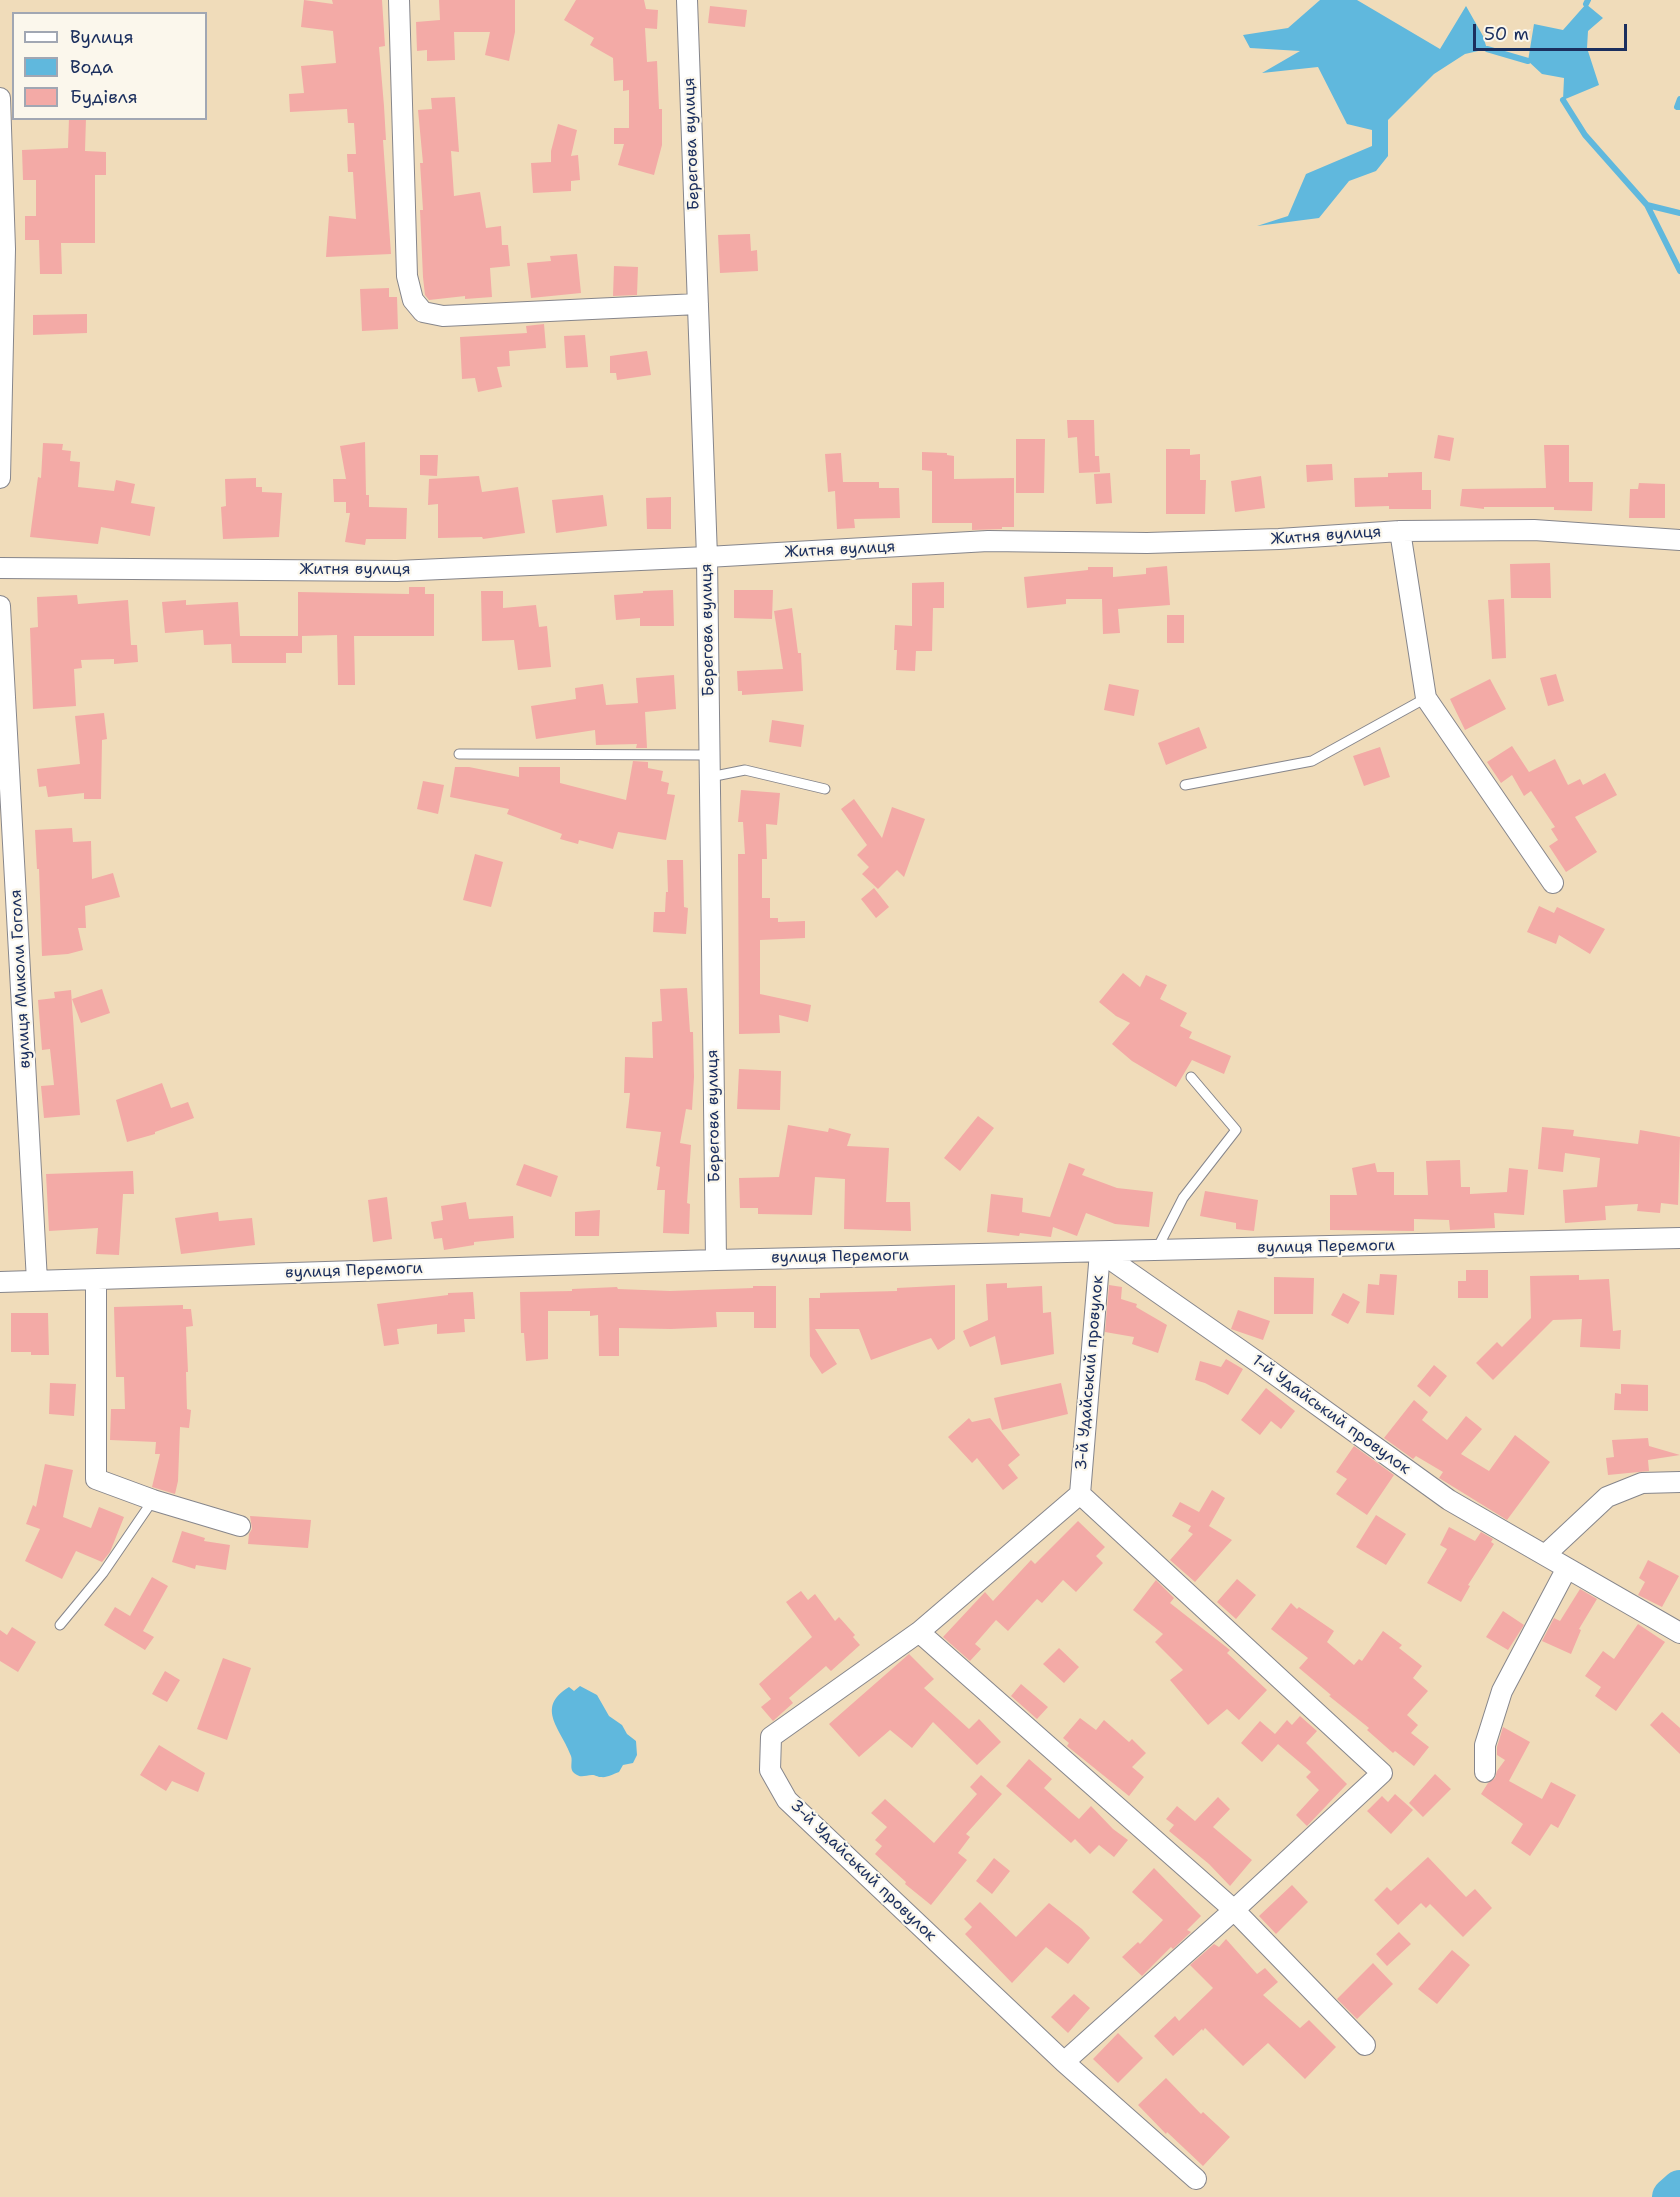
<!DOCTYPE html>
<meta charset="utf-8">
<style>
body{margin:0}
#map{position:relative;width:1680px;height:2197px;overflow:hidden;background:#f0dcba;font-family:"Shantell Sans",sans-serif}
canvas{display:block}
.legend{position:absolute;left:12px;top:12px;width:195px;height:108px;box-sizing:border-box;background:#fbf7ec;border:2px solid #a1a7b3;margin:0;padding:8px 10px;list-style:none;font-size:18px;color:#1b2f5e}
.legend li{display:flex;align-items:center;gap:12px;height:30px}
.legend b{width:30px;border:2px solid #a1a7b3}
.scale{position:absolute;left:1473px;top:24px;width:154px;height:27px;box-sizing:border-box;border:3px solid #1b2f5e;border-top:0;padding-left:8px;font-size:18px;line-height:21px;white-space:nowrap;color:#1b2f5e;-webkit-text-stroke:4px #fbf7ec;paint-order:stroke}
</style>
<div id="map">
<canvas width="1680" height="2197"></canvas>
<ul class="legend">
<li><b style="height:8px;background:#fff"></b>Вулиця</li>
<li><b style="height:16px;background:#60b8dd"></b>Вода</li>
<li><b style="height:16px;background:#f3aaa6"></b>Будівля</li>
</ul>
<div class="scale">50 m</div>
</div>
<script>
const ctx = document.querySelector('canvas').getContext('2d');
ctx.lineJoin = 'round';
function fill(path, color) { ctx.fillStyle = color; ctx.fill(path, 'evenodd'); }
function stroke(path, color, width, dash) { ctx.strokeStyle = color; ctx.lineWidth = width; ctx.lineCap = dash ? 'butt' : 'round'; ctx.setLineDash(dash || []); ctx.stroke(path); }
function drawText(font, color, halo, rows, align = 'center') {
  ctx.font = font + ' "Shantell Sans",sans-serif'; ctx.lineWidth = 4.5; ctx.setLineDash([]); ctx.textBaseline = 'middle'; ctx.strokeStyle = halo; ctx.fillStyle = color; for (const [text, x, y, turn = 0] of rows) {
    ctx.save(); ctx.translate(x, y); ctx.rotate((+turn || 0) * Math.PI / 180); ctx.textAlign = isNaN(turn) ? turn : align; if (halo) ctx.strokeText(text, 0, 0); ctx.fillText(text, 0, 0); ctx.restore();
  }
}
fill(new Path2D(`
 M1320 0H1357L1440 49 1466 6 1483 36 1487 49 1465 54 1434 74 1388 120V156L1376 171 1349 181 1319 218 1257 226 1288 216 1306 174 1372 146V130L1347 124 1318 67 1262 73 1300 51 1250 48 1243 35 1288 28Z
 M1586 4 1603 18 1588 31 1587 48 1599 85 1563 100 1564 78 1542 74 1528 61 1534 24 1563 30Z
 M580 1686 597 1695 609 1716 622 1725 627 1734 636 1741 637 1755 633 1763 623 1765 619 1772C613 1774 607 1778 601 1777 597 1777 596 1775 592 1775 585 1775 581 1779 574 1773 569 1769 573 1761 571 1756 562 1730 534 1708 569 1687L574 1691Z`), '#60b8dd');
stroke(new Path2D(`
 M1586 4 1588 0
 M1487 49 1528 61
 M1680 99 1677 107H1680
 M1563 100 1585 135 1647 205 1680 213
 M1647 205 1680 271`), '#60b8dd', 6);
stroke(new Path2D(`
 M1671 2197 1680 2189`), '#60b8dd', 38);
fill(new Path2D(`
 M304 0 333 4 332 0H382L385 46 379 47 384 106 386 140H383L391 254 326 257 329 216 356 219 353 172H348L347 154H356L354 123H348L347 109 290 112 289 94 304 93 301 66 336 63 333 31 301 27Z
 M439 0H515V32L509 61 485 55 490 32H454L455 60 427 61V50L417 51 416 22 440 20Z
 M576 0H644L646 9 658 10 657 29 645 28 647 62 657 61 659 109H662V145L654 175 618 165 624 144H614V128H629V90L623 91V80L614 81 613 58 590 45 594 38 564 20Z
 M710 6 747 10 745 27 708 23Z
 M455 97 459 152 451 151 454 196 480 192 486 228 501 226 502 245H508L510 266 490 268 492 297 465 299V296L429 300 425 295 423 277 420 210H423L420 163H423L418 110 432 109 431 98Z
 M69 118H86L85 151 106 152V175H95V243H61L62 274H40L39 240H25V216H36V180H23L22 150 68 148Z
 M558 124 577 130 571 156 578 155 580 180 571 181V191L533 193 531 163 551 162V151Z
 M750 234 751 251 757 250 758 271 720 273 718 235Z
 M577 254 581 293 531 298 527 263 551 261 550 256Z
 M614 266 638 267 637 295 613 296Z
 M389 288V297H397L398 329 362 331 360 289Z
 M87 314V333L33 335V315Z
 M544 324 546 348 509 351 510 366 497 367 502 387 478 392 475 378 462 379 460 337 527 333 526 326Z
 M585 335 588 367 566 368 564 336Z
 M647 351 651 375 617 380 616 373H610V356Z
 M1067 420H1094L1095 456H1099L1100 472 1079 473 1077 437 1068 438Z
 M1438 435 1454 438 1450 461 1434 458Z
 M1016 439H1045L1044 493H1016Z
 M365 442 366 495H369V507L407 508 406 539H366L365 545 345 542 350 513H346V502H334L333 479H346L340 446Z
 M43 443 63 444 62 450 71 451 70 461 80 462 78 487 114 491 116 480 135 484 131 503 155 507 150 536 101 527 98 544 30 537 38 477 41 478Z
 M1544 445H1569V482H1593L1592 511 1554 510V507H1484V509L1460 506 1462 489 1546 488Z
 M1166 449H1190V455L1200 454V480H1206L1205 514H1166Z
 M922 452 947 453V455L954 456V479L1014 478V527H1002V529L972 530V523H932V471L922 470Z
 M841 453 843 482H879V488H899L900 518 854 519 855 528 837 529 835 491 828 492 825 454Z
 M420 455H438L437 476 420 475Z
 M1332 464 1333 480 1307 482 1306 465Z
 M1422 472V490H1431V509H1389V506L1355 507 1354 478 1388 477V473Z
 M1110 473 1112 503 1096 504 1094 474Z
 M479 476 482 492 518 487 525 533 483 539 482 537 438 538V504L428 505 429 479Z
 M1261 476 1265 508 1235 512 1231 481Z
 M256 478V487H262V492L282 493 279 537 223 539 221 507 226 506 225 479Z
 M1639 483 1665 484V518H1629L1630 489H1638Z
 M603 495 607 526 556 533 552 500Z
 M671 497V529H647L646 498Z
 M1550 563 1551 598H1511L1510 564Z
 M1167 566 1170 605 1118 609 1120 633 1103 634 1102 599H1066V604L1027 608 1024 577 1088 570V567H1113V577L1146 574V568Z
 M944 582V608H933L932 651H916L915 671 896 670 897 650H894L895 625 912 626V583Z
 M409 587H425V594H434V636H354L355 685H338L337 635 302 636V653H286V663H232L231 644 204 645 203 630 165 633 162 602 186 600V605L238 602 240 636H298V592L409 594Z
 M673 590 674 626H640V618L616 620 614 595 643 593V591Z
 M734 590H773L772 619 734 618Z
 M481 591H503V608L536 605 539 627 547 626 551 667 518 670 514 640 482 641Z
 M77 595 78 604 128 600 131 645H137L138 662 114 664V659L81 660 82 668 74 669 76 706 33 709 30 628 38 627 37 597Z
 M1504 599 1506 658 1492 659 1488 600Z
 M792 608 798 653H801L803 691 742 695V691H738L737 671 783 669 774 611Z
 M1167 615H1184V643H1167Z
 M1556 674 1564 701 1548 706 1540 678Z
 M674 675 676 709 645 712 647 748H636L637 744 596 745 595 730 536 739 531 706 576 699 575 688 603 684 606 705 638 703 636 678Z
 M1490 679 1506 709 1465 730 1450 699Z
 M1109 684 1139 690 1134 716 1104 710Z
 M104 713 107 739 102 740 101 799H84V793L48 797 46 786 39 787 37 769 80 764 75 716Z
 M772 720 804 725 801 747 769 742Z
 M1199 727 1207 748 1166 765 1158 743Z
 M1512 746 1529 772 1555 759 1568 785 1580 779 1583 785 1605 773 1617 795 1575 817 1597 852 1566 872 1549 846 1558 840 1551 829 1555 827 1531 791 1524 796 1512 775 1501 783 1487 762Z
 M1380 747 1390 777 1364 786 1353 756Z
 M633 761 648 762V768L663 771 661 781 669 783 667 794 675 795 666 840 618 832 613 849 579 840 578 844 560 839 562 834 507 814 509 809 450 797 455 767H469L519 777V767H560V783L626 800Z
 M423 781 444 785 438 814 417 809Z
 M741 790 780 793 777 825 766 824 767 859H762V898H770V918H778V922L805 921V938L760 940V994L811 1005 808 1022 779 1015 780 1033 739 1034 738 854H745L743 822H738Z
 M854 799 882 838 892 807 925 819 904 877 897 870 878 889 862 874 869 867 857 855 867 845 841 809Z
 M72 828 73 842 91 841 92 879 113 873 120 897 85 906 86 928H78L83 950 68 954 42 956 39 869H37L35 830Z
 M475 854 503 862 491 907 463 900Z
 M667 860H683L684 907 688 908 686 934 653 932 654 912H665L666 892H668Z
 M874 888 889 907 876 918 861 899Z
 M1539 906 1554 913 1557 907 1605 929 1590 954 1559 935 1556 944 1527 932Z
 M1123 973 1140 987 1146 975 1167 985 1160 999 1187 1013 1180 1026 1192 1032 1189 1038 1231 1056 1224 1074 1192 1060 1176 1087 1132 1061 1112 1044 1130 1023 1116 1016 1099 1002Z
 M687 988 690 1032H693L694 1077 692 1110 686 1109 680 1143 691 1145 687 1203 690 1204 689 1234 663 1233 665 1190H657L660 1167 656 1166 661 1132 626 1128 630 1093H624L625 1057 653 1058 652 1022 662 1021 660 989Z
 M102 989 110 1013 81 1023 72 999Z
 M71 990 80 1115 44 1118 41 1086 54 1085 50 1049 42 1050 38 1000 55 998 54 992Z
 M739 1069 781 1071 780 1110 737 1109Z
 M162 1083 171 1108 188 1102 194 1118 155 1132V1134L127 1142 116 1100Z
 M978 1116 994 1128 960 1171 944 1158Z
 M788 1125 828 1132 829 1128 851 1134 847 1146 889 1148 886 1202H910L911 1231 844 1229 845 1179 815 1177 812 1215 758 1214V1208H740L739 1178 779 1177Z
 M1542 1127 1574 1130 1573 1136 1638 1144 1640 1130 1680 1137 1678 1205 1661 1203 1660 1213 1637 1211 1638 1204 1605 1206 1606 1220 1565 1223 1563 1190 1597 1187 1600 1158 1565 1153 1563 1172 1538 1169Z
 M1460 1160 1461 1187H1470V1194L1507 1192 1509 1168 1528 1170 1524 1215 1494 1213 1495 1228 1450 1230 1449 1220 1414 1219V1231L1330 1230V1195H1357L1352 1168 1375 1163 1377 1172H1394V1195H1428L1426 1161Z
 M1069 1163 1085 1169 1082 1175 1117 1188 1153 1192 1149 1227 1115 1224 1086 1213 1077 1236 1053 1227 1051 1237 1020 1233 1019 1236 987 1232 991 1194 1023 1198 1022 1212 1050 1217Z
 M524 1164 558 1176 551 1197 516 1185Z
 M133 1171 134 1194H123L119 1255 96 1254 98 1228 49 1231 46 1174Z
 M1205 1191 1258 1200 1254 1231 1236 1229V1223L1200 1216Z
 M387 1197 392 1239 373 1242 368 1200Z
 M466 1202 469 1219 513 1216 514 1238 474 1242V1245L444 1250 442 1238 434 1239 431 1222 443 1220 441 1206Z
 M600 1210 599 1236H575V1212Z
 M218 1212 219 1221 252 1218 255 1245 181 1254 175 1218Z
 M1466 1270H1488V1298H1458V1281H1466Z
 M1380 1274 1397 1275 1394 1315 1366 1313 1368 1284 1379 1285Z
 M1579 1275V1280L1609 1279 1613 1331 1621 1330 1620 1349 1580 1347 1582 1319 1553 1320 1493 1380 1476 1363 1497 1342 1502 1347 1531 1318 1530 1276Z
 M1274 1277 1314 1278 1313 1314H1274Z
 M1007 1283V1288L1042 1286 1043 1313 1051 1312 1054 1354 1001 1365 995 1336 970 1347 963 1331 988 1320 986 1284Z
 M955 1285V1339L938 1350 931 1338 871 1360 859 1329H815L837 1364 822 1374 810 1356 809 1298H820V1293L897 1291V1288Z
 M1109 1285 1122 1287 1121 1299 1137 1304 1136 1307 1167 1325 1158 1353 1132 1344 1134 1337 1105 1332Z
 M753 1286H776V1328H754V1312H716L717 1327 671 1329 619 1328V1356H599L598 1315 590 1316V1311H548V1359L526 1361 524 1333H521L520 1292 572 1291V1289L617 1287 618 1289 670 1291 753 1288Z
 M473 1292 475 1319H464L465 1332 437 1334V1324L397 1329 399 1344 384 1346 377 1304 448 1295V1293Z
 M1343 1293 1360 1302 1348 1324 1331 1315Z
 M183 1305V1309H191L193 1326 186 1327 188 1372H186L187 1409 191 1410 189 1428 180 1427 178 1481 175 1494 152 1487 160 1454H155L156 1442 110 1440 111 1409H125L124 1377H116L114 1307Z
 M1238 1310 1270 1321 1263 1340 1231 1329Z
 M11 1313H48L49 1355H31V1352H11Z
 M1226 1359 1243 1369 1228 1395 1205 1383 1195 1380 1200 1361 1221 1367Z
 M1434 1365 1447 1376 1430 1397 1417 1386Z
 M50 1383 76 1384 74 1416 49 1414Z
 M1061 1383 1068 1414 1002 1430 994 1398Z
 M1621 1384 1648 1385V1411L1614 1410 1615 1393 1621 1394Z
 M1266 1388 1295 1411 1281 1429 1271 1421 1260 1435 1241 1420Z
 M1414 1400 1428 1412 1422 1420 1447 1440 1466 1416 1482 1429 1461 1454 1489 1471 1515 1435 1550 1462 1507 1520 1439 1478 1443 1472 1416 1456 1413 1459 1384 1438Z
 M969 1418 972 1422 990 1418 1020 1455 1008 1465 1018 1478 1003 1490 977 1458 972 1463 948 1437Z
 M1648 1438 1649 1446 1680 1455 1648 1460 1649 1471 1608 1475 1606 1458 1614 1457 1612 1440Z
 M1354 1446 1394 1475 1367 1515 1336 1494 1347 1479 1336 1472Z
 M45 1464 73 1470 63 1517 91 1528 99 1507 124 1517 110 1552 102 1562 76 1551 62 1579 25 1561 40 1529 26 1524 33 1505 36 1507Z
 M1212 1490 1225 1498 1209 1526 1232 1540 1195 1582 1170 1560 1193 1534 1188 1531 1191 1526 1172 1516 1180 1502 1199 1512Z
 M1376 1515 1406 1534 1386 1565 1356 1547Z
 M250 1516 311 1520 308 1548 248 1544 249 1534 252 1529Z
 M1078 1521 1105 1547 1096 1556 1103 1563 1076 1592 1063 1580 1042 1603 1037 1599 1008 1631 996 1620 975 1644 981 1649 970 1661 943 1637 985 1592 993 1601 1031 1560 1035 1564Z
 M1449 1527 1475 1541 1481 1532 1493 1539 1491 1542 1494 1544 1468 1585 1470 1586 1461 1602 1427 1583 1447 1549 1440 1545Z
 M182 1531 205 1538 204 1541 230 1545 226 1570 196 1565 195 1569 172 1562Z
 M1648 1560 1679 1576 1662 1607 1638 1595 1645 1582 1639 1578Z
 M152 1577 168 1586 143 1631 154 1637 145 1650 104 1625 115 1607 130 1616Z
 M1237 1579 1256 1595 1236 1619 1217 1602Z
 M1156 1580 1174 1598 1170 1603 1230 1650 1227 1653 1267 1690 1239 1720 1227 1709 1208 1725 1170 1680 1183 1670 1155 1642 1163 1634 1133 1610Z
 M1580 1589 1597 1599 1579 1629 1581 1630 1571 1654 1542 1641 1554 1618 1560 1621Z
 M801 1591 808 1600 815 1594 835 1621 839 1617 855 1635 853 1637 860 1645 831 1671 826 1666 789 1698 793 1703 773 1721 761 1707 771 1699 759 1684 812 1637 786 1602Z
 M1291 1603 1297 1609 1299 1607 1334 1631 1327 1642 1354 1665 1359 1659 1362 1661 1383 1631 1402 1645 1399 1648 1422 1666 1413 1678 1428 1691 1407 1715 1418 1725 1411 1733 1429 1747 1414 1766 1395 1751 1393 1753 1367 1730 1369 1728 1329 1696 1331 1695 1299 1668 1308 1658 1271 1629Z
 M1503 1611 1524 1625 1508 1650 1486 1637Z
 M1638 1624 1665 1642 1616 1711 1595 1696 1601 1687 1585 1676 1603 1651 1614 1659Z
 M12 1627 36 1642 18 1672 0 1661V1630L7 1635Z
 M1059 1648 1079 1667 1064 1683 1043 1664Z
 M909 1654 934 1679 924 1688 969 1729 979 1719 1001 1742 977 1765 933 1722 912 1748 890 1730 859 1757 829 1724Z
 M223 1658 251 1668 227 1740 197 1729Z
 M165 1671 180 1680 167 1702 152 1694Z
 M1021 1684 1048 1707 1037 1719 1011 1696Z
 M1662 1712 1680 1728V1754L1650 1725Z
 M1300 1716 1317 1731 1306 1743 1347 1784 1307 1826 1296 1815 1319 1790 1306 1777 1311 1772 1278 1744 1262 1762 1241 1743 1260 1721 1275 1734 1287 1720 1292 1725Z
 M1080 1718 1096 1730 1104 1720 1129 1742 1132 1739 1146 1753 1132 1767 1144 1777 1129 1796 1067 1746 1069 1743 1063 1738Z
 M1503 1727 1530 1742 1509 1781 1542 1799 1551 1782 1576 1795 1558 1828 1551 1824 1530 1856 1511 1843 1523 1824 1481 1794 1488 1783 1495 1778 1497 1771 1505 1760 1497 1755V1747Z
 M159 1745 205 1773 198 1792 172 1781 166 1791 140 1775Z
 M1029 1759 1052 1779 1044 1788 1072 1813 1079 1819 1091 1806 1113 1829 1128 1840 1114 1857 1099 1845 1090 1854 1075 1839 1071 1843 1006 1786Z
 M1435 1774 1451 1789 1423 1817 1409 1803Z
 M981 1775 1002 1794 966 1834 970 1837 958 1853 967 1860 931 1905 905 1884 906 1882 875 1854 882 1846 875 1840 887 1827 871 1813 885 1799 934 1843 977 1794 970 1787Z
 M1395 1794 1413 1810 1391 1834 1367 1811 1382 1796 1388 1802Z
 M1218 1797 1230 1809 1213 1827 1252 1860 1230 1886 1209 1864 1169 1831 1174 1825 1166 1819 1177 1806 1195 1821Z
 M1428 1857 1466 1897 1475 1889 1492 1908 1463 1937 1430 1904 1426 1908 1421 1903 1398 1925 1374 1900 1387 1887 1391 1891Z
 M994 1858 1010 1871 992 1894 976 1881Z
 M1154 1868 1201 1916 1187 1930 1191 1932 1173 1949 1171 1947 1142 1976 1122 1957 1138 1942 1140 1944 1163 1920 1132 1892Z
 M1292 1885 1308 1902 1276 1934 1259 1916Z
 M980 1902 1016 1937 1049 1903 1082 1929 1090 1938 1068 1964 1046 1947 1012 1983 965 1934 972 1927 964 1919Z
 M1399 1932 1411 1944 1387 1966 1376 1954Z
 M1226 1939 1257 1974 1265 1968 1278 1982 1263 1995 1300 2028 1309 2020 1336 2047 1305 2079 1268 2043 1243 2066 1205 2028 1203 2031 1202 2029 1173 2056 1154 2036 1175 2016 1179 2021 1213 1988 1190 1965 1214 1944 1219 1947Z
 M1452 1950 1470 1965 1437 2004 1418 1989Z
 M1373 1963 1393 1984 1357 2019 1337 1999Z
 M1074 1994 1090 2008 1068 2033 1051 2017Z
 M1118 2033 1143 2058 1118 2083 1093 2059Z
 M1166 2078 1201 2114 1203 2112 1230 2137 1203 2166 1167 2132 1166 2134 1138 2105Z`), '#f3aaa6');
const lane = new Path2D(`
 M459 754 709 755
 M710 777 745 770 825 789
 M1185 785 1312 761 1426 698
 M1157 1249 1183 1198 1236 1130 1191 1077
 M60 1625 103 1573 153 1500`);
const street = new Path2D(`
 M399 0 407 276 413 300 423 312 443 316 698 304
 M687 0 707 557 716 1260
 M0 98 5 249 0 478
 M1400 531 1426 698 1553 883
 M0 568 397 571 707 557 988 541 1147 543 1279 539 1400 531 1534 530 1680 540
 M0 606 37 1281
 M1100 1252 1259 1363 1449 1500 1680 1633
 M96 1280V1479L153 1500 240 1526
 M0 1282 716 1260 1680 1238
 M1080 1494 919 1632 771 1737 770 1770 787 1800 1064 2062 1196 2179
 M1545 1555 1607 1497 1642 1483 1680 1482
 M919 1632 1234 1910 1365 2045
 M1485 1772V1745L1502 1691 1567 1568
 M1064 2062 1234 1910 1382 1773 1080 1494 1100 1252`);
stroke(lane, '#86868c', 11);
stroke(street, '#86868c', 22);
stroke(lane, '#fff', 9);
stroke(street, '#fff', 20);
drawText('16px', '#1b2f5e', '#fbf7ec', [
 ["Берегова вулиця",692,144,-92],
 ["Житня вулиця",1326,536,-4],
 ["Житня вулиця",840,550,-3],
 ["Житня вулиця",355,570],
 ["Берегова вулиця",708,630,-91],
 ["вулиця Миколи Гоголя",21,979,-93],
 ["Берегова вулиця",714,1116,-91],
 ["вулиця Перемоги",1326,1247,-1],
 ["вулиця Перемоги",840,1257,-1],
 ["вулиця Перемоги",354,1271,-2],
 ["3-й Удайський провулок",1090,1373,-85],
 ["1-й Удайський провулок",1331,1415,36],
 ["3-й Удайський провулок",863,1871,44]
]);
</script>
